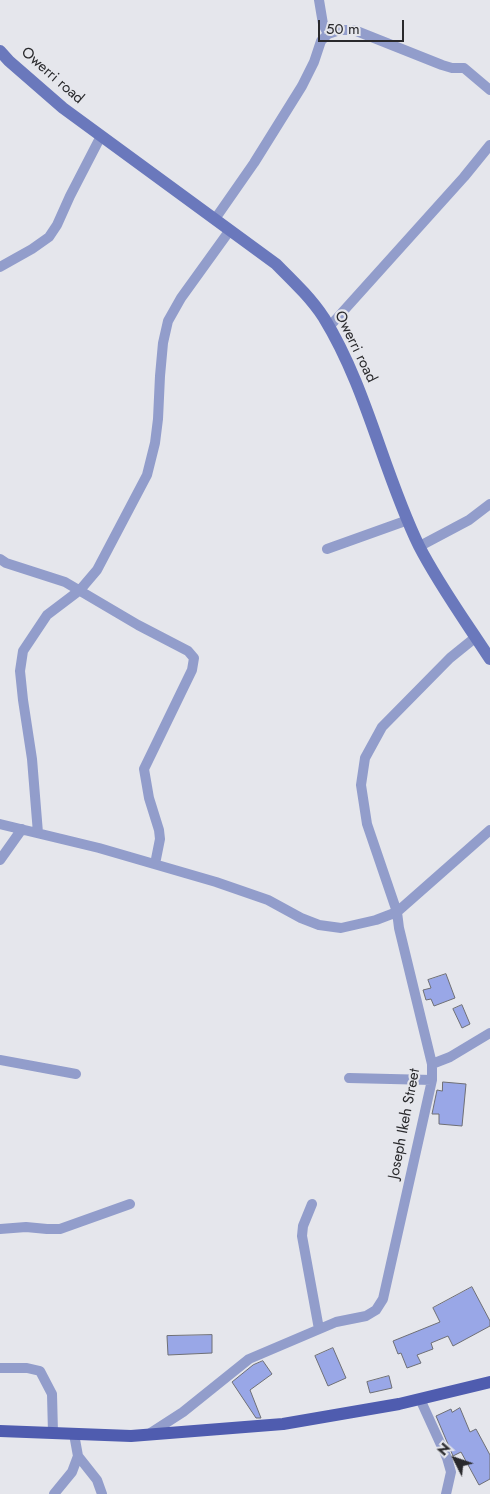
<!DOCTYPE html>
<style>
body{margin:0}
#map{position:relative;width:490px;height:1494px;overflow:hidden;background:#e5e6ec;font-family:Jost,sans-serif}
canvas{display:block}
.north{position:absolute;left:430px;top:1434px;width:50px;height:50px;-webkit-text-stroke:4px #e5e6ec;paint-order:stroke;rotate:311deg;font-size:14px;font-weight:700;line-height:20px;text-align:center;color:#29292c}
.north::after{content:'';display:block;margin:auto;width:18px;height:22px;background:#29292c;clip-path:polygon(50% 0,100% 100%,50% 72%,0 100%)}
.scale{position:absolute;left:318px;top:20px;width:86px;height:22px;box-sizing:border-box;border:2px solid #29292c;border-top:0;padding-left:6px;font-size:15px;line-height:18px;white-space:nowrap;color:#29292c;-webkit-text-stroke:4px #e5e6ec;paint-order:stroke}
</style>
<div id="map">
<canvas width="490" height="1494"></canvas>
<div class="north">N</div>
<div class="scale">50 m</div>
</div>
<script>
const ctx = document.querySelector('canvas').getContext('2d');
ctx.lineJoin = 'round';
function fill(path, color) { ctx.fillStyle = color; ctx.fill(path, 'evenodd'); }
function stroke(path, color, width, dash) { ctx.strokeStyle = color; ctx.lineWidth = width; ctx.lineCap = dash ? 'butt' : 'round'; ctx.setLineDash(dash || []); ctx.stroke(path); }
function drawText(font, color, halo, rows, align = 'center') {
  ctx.font = font + ' Jost,sans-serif'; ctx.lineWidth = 4.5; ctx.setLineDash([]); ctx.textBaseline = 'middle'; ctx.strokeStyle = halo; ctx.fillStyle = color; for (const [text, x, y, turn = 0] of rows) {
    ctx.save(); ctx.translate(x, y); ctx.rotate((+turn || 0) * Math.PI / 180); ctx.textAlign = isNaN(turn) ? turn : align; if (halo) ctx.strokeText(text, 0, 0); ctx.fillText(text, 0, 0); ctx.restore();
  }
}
const building = new Path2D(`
 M446 974 455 998 434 1006 431 999 426 1000 423 990 431 988 428 980Z
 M462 1005 470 1024 462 1028 453 1009Z
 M443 1082 466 1084 462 1126 439 1124V1114H432L437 1090 442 1091Z
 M472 1287 490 1321V1326L453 1346 448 1336 431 1343 433 1349 417 1355 421 1363 407 1368 401 1353 398 1354 393 1341 440 1322 433 1308Z
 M212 1335V1353L168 1355 167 1336Z
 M333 1348 346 1378 328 1386 315 1356Z
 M263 1361 272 1374 250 1390 261 1418H256L232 1382 253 1365Z
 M389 1376 392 1388 370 1393 367 1382Z
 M460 1408 470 1432 476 1429 490 1455V1479L479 1485 461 1452 453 1456 436 1416 451 1409 452 1412Z`);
fill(building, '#99a7e7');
stroke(building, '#6e6f75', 1);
stroke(new Path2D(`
 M319 0 323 24 328 34
 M215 219 254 163 302 86 314 62 321 41 328 34 340 30H354L442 65 452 68H464L490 90
 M0 267 32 249 49 237 57 225 70 196 101 136
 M329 327 464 177 490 145
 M420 546 469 520 490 504
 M327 549 408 520
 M0 559 6 563 65 582 138 625 188 651 194 658 192 670 144 769 149 798 159 830 160 839 155 864
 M0 824 99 848 216 882 268 900 301 918 319 925 341 928 376 920 397 912 490 830
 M38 833 32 759 23 700 20 671 23 651 47 615 80 590 97 570 147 475 155 443 158 419 160 376 163 343 168 321 181 298 230 230
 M0 860 22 829
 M0 1060 76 1074
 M432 1064 450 1057 490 1033
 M349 1078 432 1080
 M312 1204 303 1226 302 1236 319 1329
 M0 1229 26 1227 47 1229H60L130 1204
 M0 1368H27L40 1371 52 1394 53 1433
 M420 1399 447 1458 451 1472 446 1494
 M149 1434 183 1412 249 1359 336 1322 366 1316 376 1310 383 1299 432 1080V1064L399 928 397 912 367 824 361 785 365 758 382 727 450 658 476 637
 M78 1456 97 1480 102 1494
 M54 1494 72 1472 78 1456 74 1434`), '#929dcb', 10);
stroke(new Path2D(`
 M0 51 9 61 63 108 276 264C293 281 311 298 324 318 367 388 383 472 419 546 439 585 466 622 490 659`), '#6a78bc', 12);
stroke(new Path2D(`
 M0 1431 131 1436 283 1424 399 1404 490 1382`), '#4f5caf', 12);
drawText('15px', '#29292c', '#e5e6ec', [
 ["Owerri road",52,76,41],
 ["Owerri road",355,347,64],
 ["Joseph Ikeh Street",405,1124,-79]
]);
</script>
